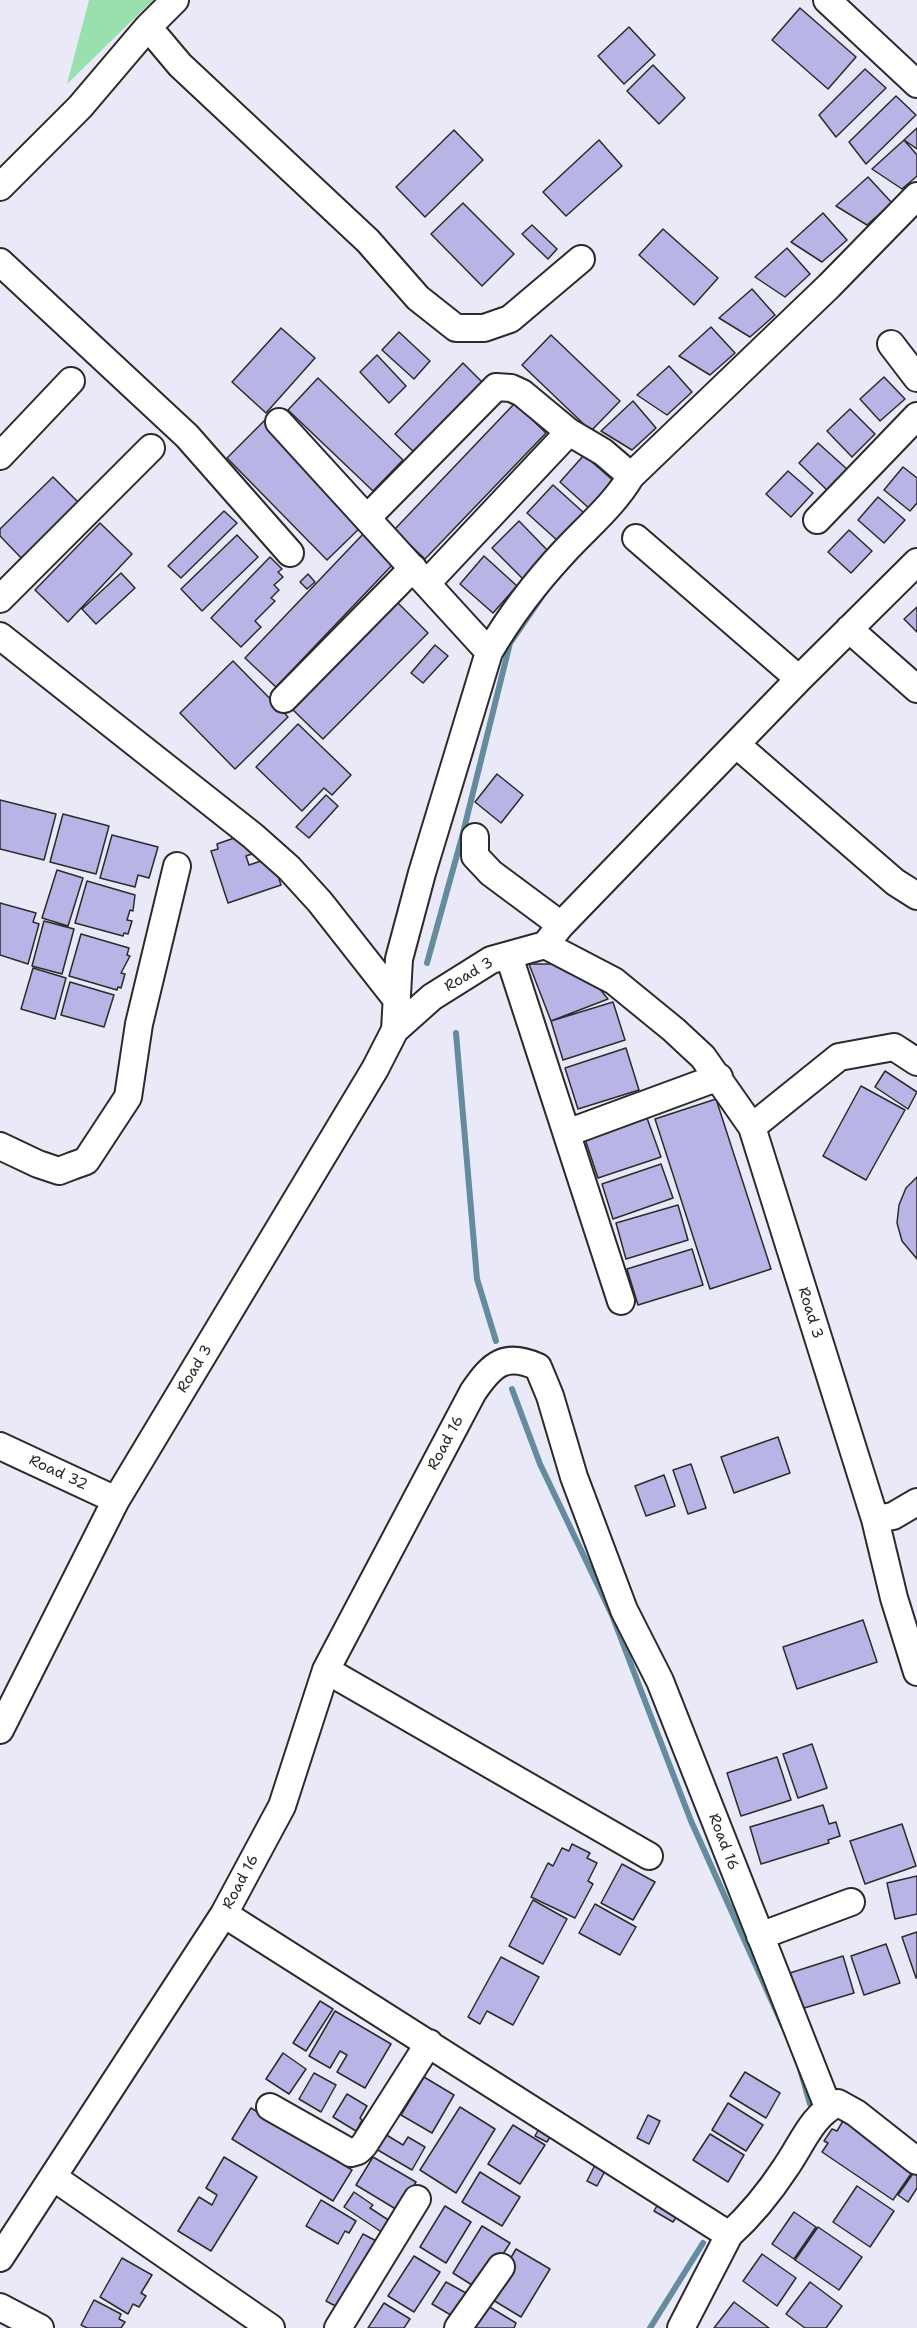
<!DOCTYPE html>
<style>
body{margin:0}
canvas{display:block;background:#eae9f8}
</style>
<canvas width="917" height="2328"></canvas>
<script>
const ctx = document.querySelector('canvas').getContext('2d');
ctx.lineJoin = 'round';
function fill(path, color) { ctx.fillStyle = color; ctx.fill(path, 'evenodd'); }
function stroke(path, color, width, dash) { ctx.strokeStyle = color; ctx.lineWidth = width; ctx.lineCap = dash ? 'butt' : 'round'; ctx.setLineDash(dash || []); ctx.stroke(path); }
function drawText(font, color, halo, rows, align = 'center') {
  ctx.font = font + ' "Shantell Sans",sans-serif'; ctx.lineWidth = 4.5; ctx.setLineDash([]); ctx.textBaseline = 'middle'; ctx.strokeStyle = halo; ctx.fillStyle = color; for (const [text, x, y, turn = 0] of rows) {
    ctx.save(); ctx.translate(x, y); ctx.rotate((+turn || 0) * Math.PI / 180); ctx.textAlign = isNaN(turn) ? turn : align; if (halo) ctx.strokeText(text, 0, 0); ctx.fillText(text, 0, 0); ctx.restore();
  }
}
fill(new Path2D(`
 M89 0H153L67 84Z`), '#99e0ae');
stroke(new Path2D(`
 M427 963 462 837 510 643 545 592
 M456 1033 477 1279 496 1341
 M512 1389 540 1464 612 1615 691 1821 783 2026
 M800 2069 810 2104
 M650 2328 703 2243`), '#648c9e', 6);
const building = new Path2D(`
 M800 8 856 57 828 89 772 40Z
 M629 27 655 55 624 84 598 56Z
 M653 65 685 98 659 124 627 91Z
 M865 69 886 88 836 137 819 115Z
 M896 96 916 115 866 164 849 142Z
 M917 128V149L904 140Z
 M454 130 483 160 425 217 396 187Z
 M599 140 622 166 566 216 543 192Z
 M904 140 917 155V176L902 189 872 169Z
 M868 177 892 203 867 225 836 206Z
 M463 203 514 254 482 286 431 234Z
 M823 213 847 240 822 262 791 242Z
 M532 225 557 249 548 259 522 234Z
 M663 229 718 278 694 305 639 255Z
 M787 248 810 274 785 297 755 277Z
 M752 289 775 315 750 337 719 318Z
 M711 327 735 353 710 375 679 356Z
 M281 328 315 358 266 413 232 382Z
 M399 332 430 361 414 379 382 350Z
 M551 335 620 401 591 431 522 365Z
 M377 355 406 386 389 403 360 372Z
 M463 363 484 384 417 455 395 434Z
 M669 366 692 392 667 415 637 395Z
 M884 377 905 399 880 421 860 399Z
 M318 378 403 460 373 491 288 410Z
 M633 401 656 428 632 450 601 431Z
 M515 403 546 433 425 559 394 530Z
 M850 409 875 434 852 457 827 431Z
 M265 420 366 522 327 560 227 458Z
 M818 443 848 470 828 491 799 463Z
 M584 455 616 483 591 510 560 482Z
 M903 467 917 478V503L910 511 884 490Z
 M788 471 813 493 791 517 766 494Z
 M53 477 84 508 27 564 0 536V529Z
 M553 485 584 513 558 541 527 513Z
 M878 497 905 520 884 543 858 520Z
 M224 511 237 523 181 578 168 566Z
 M519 521 551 554 524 580 492 548Z
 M100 523 132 554 68 622 35 590Z
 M849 530 872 551 851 573 828 552Z
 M366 531 396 561 276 687 245 658Z
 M237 535 258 557 202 611 181 589Z
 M484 556 517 586 493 613 460 584Z
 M270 557 282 569 278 572 283 577 274 585 279 590 271 598 275 601 255 621 261 627 241 647 211 618Z
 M121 573 135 588 96 624 82 609Z
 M308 574 315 582 307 589 300 582Z
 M396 601 428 633 323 739 291 708Z
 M917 607V632L904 619Z
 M435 645 448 656 423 683 411 673Z
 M233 661 288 717 235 769 180 713Z
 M298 724 351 775 332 795 324 788 302 811 256 767Z
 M497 774 523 795 501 823 475 802Z
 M326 795 338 806 309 838 296 827Z
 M0 800 56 814 44 860 0 849Z
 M63 814 109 826 96 874 50 862Z
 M112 835 158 847 149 878 138 875 135 887 100 878Z
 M240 836 247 838 252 854 246 856 249 865 267 859 274 864 281 885 228 903 211 851 218 849 217 844Z
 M57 870 83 878 68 926 42 918Z
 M87 881 135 895 133 911 130 910 127 920 132 921 128 934 124 933 123 936 75 923Z
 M0 903 36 913 33 922 39 924 28 964 0 955Z
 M44 921 74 929 62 974 32 966Z
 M81 934 129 948 127 955 130 956 121 973 125 974 121 988 118 987 117 990 69 976Z
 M529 964H579L608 999 551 1021Z
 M33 968 66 978 55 1019 21 1009Z
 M70 982 114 995 104 1027 61 1015Z
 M613 1002 625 1040 563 1060 551 1021Z
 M626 1048 639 1090 578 1109 565 1068Z
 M885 1071 917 1092 908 1109 875 1087Z
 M861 1086 905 1110 866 1180 823 1156Z
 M716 1099 771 1269 710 1289 655 1119Z
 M647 1118 661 1157 598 1178 585 1139Z
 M661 1164 673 1198 613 1219 602 1184Z
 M917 1177V1259L902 1241 897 1223 899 1205 906 1188Z
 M678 1205 688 1240 626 1259 616 1223Z
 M692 1249 703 1285 638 1305 627 1269Z
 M778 1437 790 1473 734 1493 721 1457Z
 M691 1464 706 1508 688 1514 673 1470Z
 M664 1475 675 1506 646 1516 635 1486Z
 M863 1620 877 1662 797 1689 783 1647Z
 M812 1744 827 1788 798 1798 783 1754Z
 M777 1757 791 1800 741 1816 727 1773Z
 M823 1805 829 1824 836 1822 840 1836 828 1840 829 1843 761 1864 750 1827Z
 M902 1824 916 1866 865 1884 850 1841Z
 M572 1844 590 1853 587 1858 597 1863 588 1881 593 1884 575 1918 531 1897 548 1863 553 1866 562 1848 569 1851Z
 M622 1864 655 1882 633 1920 601 1903Z
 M917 1876V1914L895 1919 887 1883Z
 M533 1900 567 1919 543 1964 509 1946Z
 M595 1904 636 1927 620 1955 579 1933Z
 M917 1932V1978H916L902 1937Z
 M886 1944 900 1983 864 1995 851 1956Z
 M843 1956 854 1993 801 2009 790 1973Z
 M501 1957 539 1977 513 2025 487 2011 480 2024 468 2017Z
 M320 2001 333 2009 306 2051 293 2043Z
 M335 2011 391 2044 365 2088 337 2072 347 2055 340 2051 330 2068 309 2056Z
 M283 2053 306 2069 289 2094 266 2079Z
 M745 2072 780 2093 766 2118 730 2096Z
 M314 2073 336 2085 321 2112 299 2099Z
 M424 2077 454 2095 432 2133 401 2115Z
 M347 2094 367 2106 360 2118 362 2120 356 2131 333 2117Z
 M728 2103 763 2125 746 2151 712 2130Z
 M460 2107 495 2129 456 2193 420 2170Z
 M251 2108 352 2170 333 2201 232 2139Z
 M648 2115 660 2121 649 2144 637 2138Z
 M846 2116 917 2165 893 2200 822 2152 828 2143 824 2141 832 2129 837 2131Z
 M513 2125 545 2145 520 2184 488 2164Z
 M541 2125 553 2132 547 2142 535 2136Z
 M380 2131 403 2145 408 2137 425 2147 412 2170 371 2146Z
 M710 2134 744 2155 728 2182 693 2160Z
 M224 2157 257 2177 211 2251 178 2231 199 2197 212 2205 217 2195 206 2188Z
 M373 2157 416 2182 399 2211 356 2185Z
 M595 2165 605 2171 597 2186 587 2181Z
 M917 2168V2188L908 2202 898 2195Z
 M480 2172 520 2197 502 2226 462 2202Z
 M857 2186 894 2211 870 2247 833 2222Z
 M354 2192 373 2205 370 2208 393 2223 386 2235 344 2207Z
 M321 2200 356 2221 349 2233 345 2231 338 2244 306 2226Z
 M658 2204 677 2216 673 2222 654 2211Z
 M445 2206 471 2222 446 2263 420 2247Z
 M794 2212 816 2227 794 2259 772 2244Z
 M482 2226 510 2243 480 2290 453 2273Z
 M818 2227 862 2257 839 2290 795 2260Z
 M363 2234 380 2243 343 2310 326 2301Z
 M516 2249 550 2269 521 2317 488 2297Z
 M762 2254 796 2278 777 2306 743 2281Z
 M414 2256 440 2272 414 2312 388 2296Z
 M122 2258 152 2275 141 2293 146 2296 139 2307 133 2304 128 2314 100 2297Z
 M446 2282 475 2298 461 2321 432 2304Z
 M810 2282 842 2306 826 2328H805L786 2314Z
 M94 2300 121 2314 119 2319 125 2322 121 2328H87L81 2325Z
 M734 2302 769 2328H714Z
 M384 2303 410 2319 404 2328H368Z
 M483 2303 516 2323 514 2328H468Z`);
fill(building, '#b8b5e6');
stroke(building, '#2b2b2b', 1.5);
const minor = new Path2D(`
 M175 0 148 27 180 65 368 241 418 298 456 328H484L510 319 581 259
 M827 0 917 84
 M0 187 80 107 148 27
 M0 262 187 436 290 553
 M891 344 917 378
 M279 422 489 652
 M0 456 71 381
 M631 476 829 286 917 196
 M367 518 496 387 511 388 522 393 569 432 603 452 631 476C614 505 587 527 564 552 536 582 510 616 489 652L422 873 399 959 395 1030
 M817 520 917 416
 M636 538 799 679
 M427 583 569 432
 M0 599 151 448
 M849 629 917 689
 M0 636 253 836 289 868 320 902 397 1000
 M284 699 413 568
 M737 745 895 882 917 896
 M475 837V856L491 873 561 925
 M545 945 561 925 799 679 917 562
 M509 956 621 1301
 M752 1127 839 1057 894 1047 917 1062
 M567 1133 719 1077
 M0 1146 38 1164 59 1171 72 1166 86 1161 128 1097 139 1024 177 866
 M0 1446 116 1500
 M875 1519 893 1516 917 1502
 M326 1670 649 1856
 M0 1730 116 1500 375 1069 395 1030 432 997 491 960 545 945 614 981 674 1030 703 1057 752 1127 875 1519 894 1598 917 1672
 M224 1914 729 2235C751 2215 769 2193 786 2167 802 2144 812 2115 838 2103L856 2113 917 2161
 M760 1936 851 1902
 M270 2107 346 2150 351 2153 358 2151 364 2145 429 2043
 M53 2177 271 2328
 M0 2258 224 1914 282 1806 326 1670 473 1392C492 1364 505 1352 538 1367L550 1396 574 1477 624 1610 660 1681 828 2107
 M0 2307 40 2328
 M338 2328 417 2199
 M458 2328 501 2267
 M681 2328 729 2235`);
stroke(minor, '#2b2b2b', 30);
stroke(minor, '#fff', 26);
drawText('15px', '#2b2b2b', '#fff', [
 ["Road 3",469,975,-30],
 ["Road 3",810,1313,73],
 ["Road 3",195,1369,-59],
 ["Road 16",446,1443,-62],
 ["Road 32",58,1473,25],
 ["Road 16",723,1842,69],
 ["Road 16",241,1882,-62]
]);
</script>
